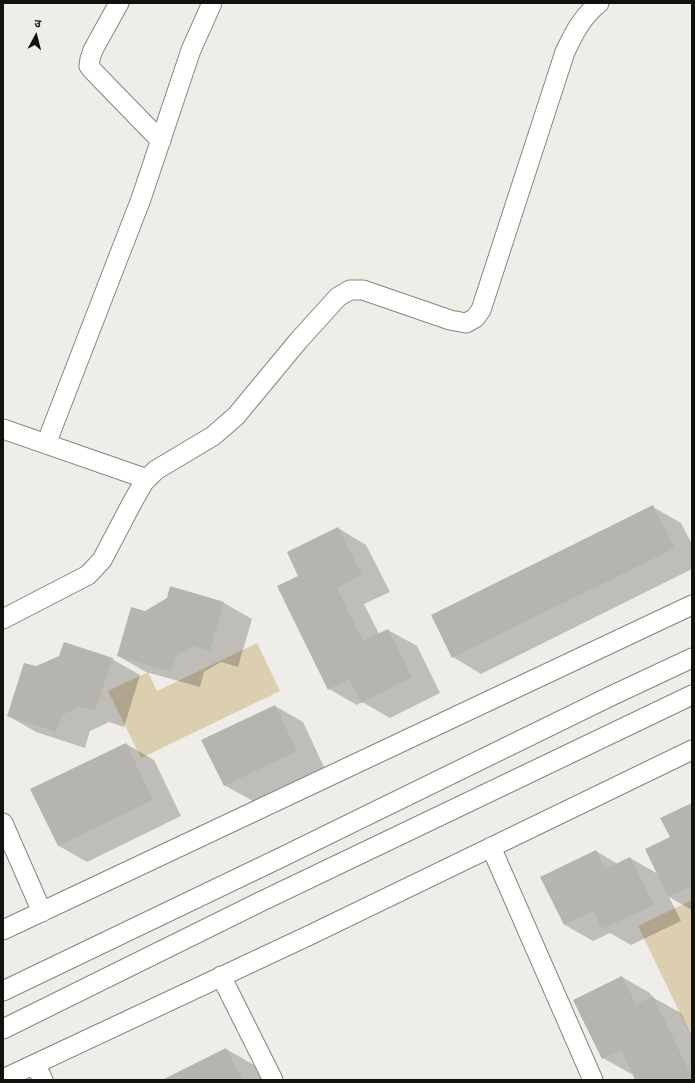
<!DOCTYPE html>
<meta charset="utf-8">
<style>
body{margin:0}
#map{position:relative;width:695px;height:1083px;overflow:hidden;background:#efede7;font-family:"Fira Sans Condensed","Noto Sans Devanagari",sans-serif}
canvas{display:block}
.frame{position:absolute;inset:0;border:4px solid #11110e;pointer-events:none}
.north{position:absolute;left:16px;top:16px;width:40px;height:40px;-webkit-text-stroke:3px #efede7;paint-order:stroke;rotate:7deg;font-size:11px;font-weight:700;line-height:16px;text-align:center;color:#11110e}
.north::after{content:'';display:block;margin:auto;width:14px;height:18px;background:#11110e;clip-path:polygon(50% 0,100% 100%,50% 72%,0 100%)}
</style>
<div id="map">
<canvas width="695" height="1083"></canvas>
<div class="frame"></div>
<div class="north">उ</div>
</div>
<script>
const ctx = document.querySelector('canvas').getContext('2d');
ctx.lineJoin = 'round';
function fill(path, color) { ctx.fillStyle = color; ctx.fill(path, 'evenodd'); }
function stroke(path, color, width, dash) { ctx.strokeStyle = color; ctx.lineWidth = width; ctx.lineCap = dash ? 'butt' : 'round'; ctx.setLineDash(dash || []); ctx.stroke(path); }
fill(new Path2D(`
 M257 643 280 691 141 758 108 691 148 672 157 691Z
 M692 900V1038L638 926Z`), '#dccfaf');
fill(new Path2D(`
 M653 507 681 523 692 544V569L481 674 453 657Z
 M338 528 366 545 390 592 364 604 379 634 388 630 417 646 440 693 390 718 362 702 357 705 329 689 299 576Z
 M171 587 224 603 252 619 238 667 221 662 204 672 200 687 146 672 118 656 145 612 168 599Z
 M112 659 140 675 124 727 109 722 90 731 85 748 36 732 8 716 36 667Z
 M275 706 303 722 324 767 253 801 224 785Z
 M126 744 154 760 181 816 87 862 59 846Z
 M692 804V910L669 897 681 921 631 945 610 933 593 941 565 925 542 877 596 851 618 864 630 858 658 874 671 838Z
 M622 977 650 993 652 997 681 1013 692 1037V1080H636L633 1073 631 1074 603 1058Z
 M226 1049 254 1065 262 1080H164Z`), '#0003');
fill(new Path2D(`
 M653 505 675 548 452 658 431 615Z
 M338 527 362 575 337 588 363 641 388 629 412 677 361 703 349 679 328 690 277 586 298 576 287 552Z
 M170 586 224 602 210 651 192 646 176 656 171 672 117 656 131 607 145 611 167 598Z
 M64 642 113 658 95 711 80 707 62 715 56 732 7 716 24 663 36 666 59 656Z
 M275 705 297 751 224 786 201 740Z
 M126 743 153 800 58 846 30 789Z
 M692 803V886L668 897 645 849 670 837 660 818Z
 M596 850 605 869 630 857 654 905 602 929 593 911 564 925 540 877Z
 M622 976 636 1004 653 996 692 1077V1080H635L621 1050 602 1059 573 1000Z
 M226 1048 243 1080H162Z`), '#b6b4ae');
const minor = new Path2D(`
 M119 3 93 50 90 59 89 66 93 71 161 141
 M3 429 147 479
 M46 444 141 199 191 50 212 3
 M3 619 88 575 102 560 133 501 144 482 156 470 213 436 236 416 299 340 338 297 350 290H363L450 320 466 323 475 318 481 310 565 52C574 33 582 17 599 3
 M3 823 42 912
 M491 847 593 1080
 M3 930 692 605
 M221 976 273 1080
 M3 991 280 858 611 696 692 658
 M3 1029 262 901 692 695
 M35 1064 43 1080
 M3 1079 310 935 692 750`);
stroke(minor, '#87857f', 21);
stroke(minor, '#fff', 19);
</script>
